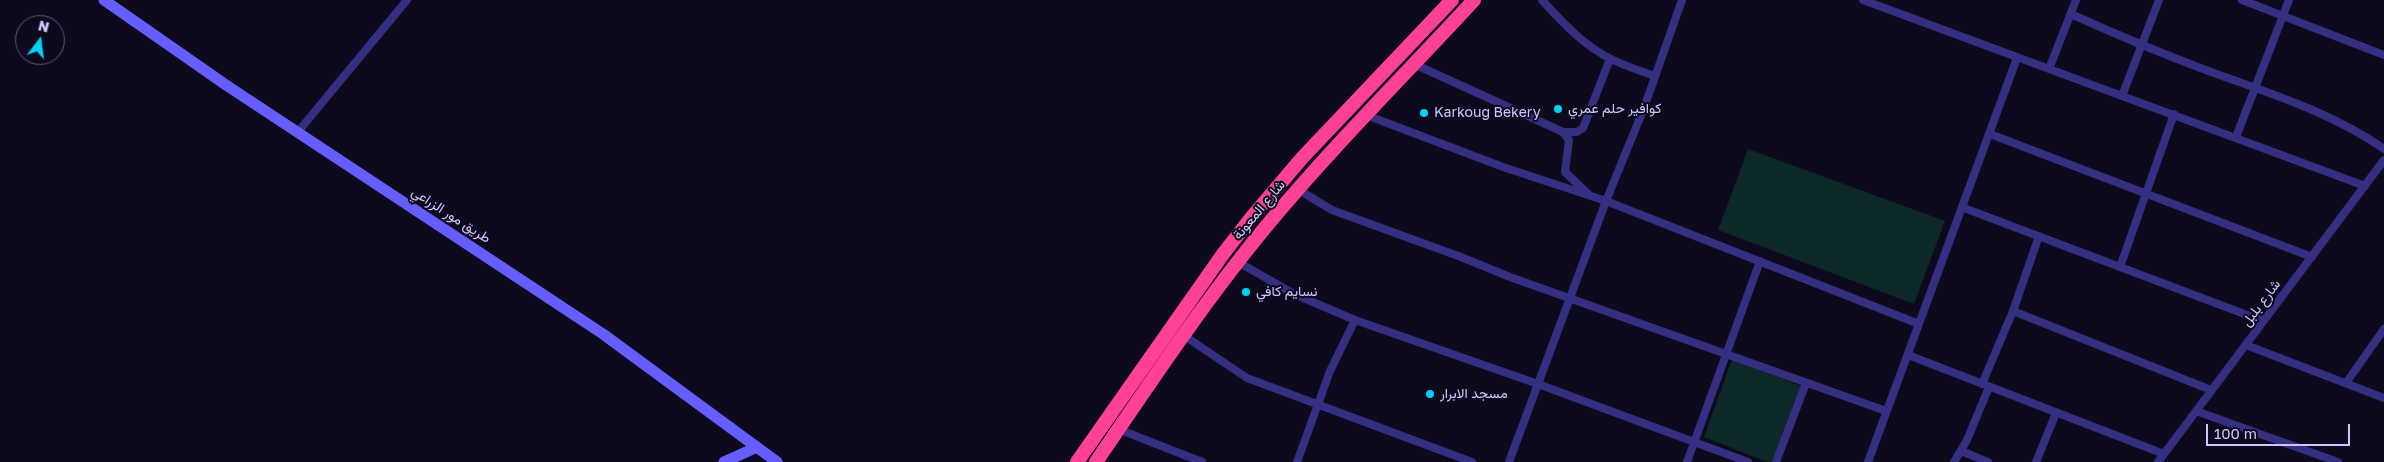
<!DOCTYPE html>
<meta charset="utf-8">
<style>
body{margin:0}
#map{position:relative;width:2384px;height:462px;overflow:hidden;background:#0e0a1e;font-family:"Golos Text",sans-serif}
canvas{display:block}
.north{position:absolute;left:15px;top:15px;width:50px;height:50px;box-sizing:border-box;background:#0e0a1e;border:1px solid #5b5578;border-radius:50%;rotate:15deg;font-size:14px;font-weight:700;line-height:20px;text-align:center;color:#cfc6ff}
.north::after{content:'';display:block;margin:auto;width:18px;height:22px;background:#00d2f1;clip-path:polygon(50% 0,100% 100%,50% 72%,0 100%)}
.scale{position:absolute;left:2206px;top:424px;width:144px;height:22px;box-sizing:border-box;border:2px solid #cfc6ff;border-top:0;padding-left:6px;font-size:15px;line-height:18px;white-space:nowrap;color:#cfc6ff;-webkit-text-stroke:4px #0e0a1e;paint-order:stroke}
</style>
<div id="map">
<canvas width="2384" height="462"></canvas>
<div class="north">N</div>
<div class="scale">100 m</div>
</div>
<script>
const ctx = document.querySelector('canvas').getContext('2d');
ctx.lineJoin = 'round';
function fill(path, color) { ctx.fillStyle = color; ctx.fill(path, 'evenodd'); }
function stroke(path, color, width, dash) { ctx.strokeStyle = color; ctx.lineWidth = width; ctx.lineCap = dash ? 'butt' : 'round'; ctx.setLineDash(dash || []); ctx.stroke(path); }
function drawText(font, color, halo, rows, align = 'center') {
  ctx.font = font + ' "Golos Text",Vazirmatn,sans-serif'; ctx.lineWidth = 4; ctx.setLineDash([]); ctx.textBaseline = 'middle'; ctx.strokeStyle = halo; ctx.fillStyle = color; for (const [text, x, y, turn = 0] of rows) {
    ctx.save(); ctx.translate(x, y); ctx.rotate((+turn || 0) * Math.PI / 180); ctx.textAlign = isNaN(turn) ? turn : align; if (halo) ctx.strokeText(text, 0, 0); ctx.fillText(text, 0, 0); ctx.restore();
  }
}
fill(new Path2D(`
 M1748 149 1945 221 1914 304 1718 230Z
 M1732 359 1801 386 1772 462H1767L1704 437Z`), '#0c2828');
stroke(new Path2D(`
 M1542 0C1562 22 1584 46 1611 59 1625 66 1641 71 1655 76
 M1682 0 1644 108 1606 201 1919 324
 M1863 0 2365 186
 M2242 0 2384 55
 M2071 14C2117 35 2163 54 2211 72 2269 93 2333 113 2384 149
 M1414 64 1563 132 1569 140 1565 172 1588 194
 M2049 69 2076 0
 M2122 96 2159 0
 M1366 115 1503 167 1606 201 1509 462
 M1563 132H1577L1583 128 1610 59
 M297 133 407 0
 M1990 134 2312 257
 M2236 137 2289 0
 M1297 189 1332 210 1461 257 1510 277 1886 411
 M1964 208 2263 321
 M1238 262 1294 294 1355 320 1538 384 1748 462
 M2120 267 2174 114
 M2013 311 2211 390
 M1183 335 1247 378 1472 462
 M2246 345 2384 398
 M1908 355 2164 454
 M2346 383 2384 329
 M1982 384 2013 311 2039 236
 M2196 411 2338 462
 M1118 429 1202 462
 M1961 451 1988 462
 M1297 462 1330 371 1355 320
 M1687 462 1760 261
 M1776 462 1806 383
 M1868 462 2017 58
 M1954 462 1967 440 1989 387
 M2036 462 2056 413
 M2158 462 2384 160`), '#352f82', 8);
stroke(new Path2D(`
 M104 0 226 85 603 334 777 462
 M724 462 755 448`), '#665dff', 11);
stroke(new Path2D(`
 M1077 462 1223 254 1251 218 1302 158 1452 0
 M1096 462C1150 383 1203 303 1264 229 1330 149 1404 76 1474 0`), '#ff4196', 14);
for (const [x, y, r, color] of [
 [1558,109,5,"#00d2f1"],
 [1424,113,5,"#00d2f1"],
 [1246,292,5,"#00d2f1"],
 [1430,394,5,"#00d2f1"]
]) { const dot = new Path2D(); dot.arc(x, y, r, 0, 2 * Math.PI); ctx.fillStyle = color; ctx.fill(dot); stroke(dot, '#0e0a1e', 2); }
drawText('14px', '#cfc6ff', '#0e0a1e', [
 ["كوافير حلم عمري",1568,109],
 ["Karkoug Bekery",1434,113],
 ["نسايم كافي",1256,292],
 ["مسجد الابرار",1440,394]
], 'left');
drawText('14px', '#cfc6ff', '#0e0a1e', [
 ["شارع المعونة",1259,210,-50],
 ["طريق مور الزراعي",451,215,33],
 ["شارع بلبل",2261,303,-53]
]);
</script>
